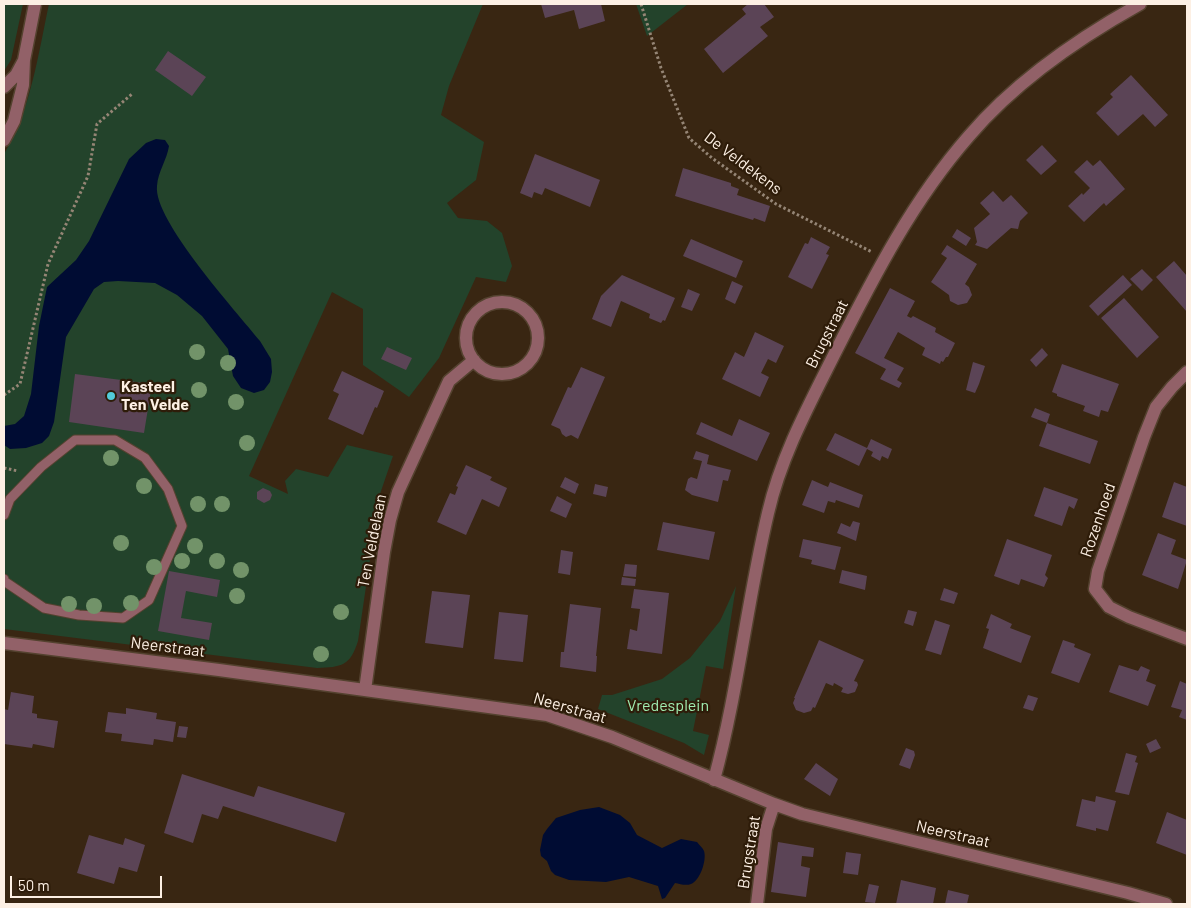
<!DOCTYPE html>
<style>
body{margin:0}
#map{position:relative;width:1191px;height:908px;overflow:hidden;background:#392612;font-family:Barlow,sans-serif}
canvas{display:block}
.frame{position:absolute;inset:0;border:5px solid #fdf0e4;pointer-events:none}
.scale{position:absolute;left:10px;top:876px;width:152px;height:22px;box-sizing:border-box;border:2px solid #fdf0e4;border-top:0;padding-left:6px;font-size:15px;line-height:18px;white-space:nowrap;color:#fdf0e4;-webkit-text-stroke:4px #2e1c09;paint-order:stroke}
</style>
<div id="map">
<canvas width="1191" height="908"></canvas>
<div class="frame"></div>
<div class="scale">50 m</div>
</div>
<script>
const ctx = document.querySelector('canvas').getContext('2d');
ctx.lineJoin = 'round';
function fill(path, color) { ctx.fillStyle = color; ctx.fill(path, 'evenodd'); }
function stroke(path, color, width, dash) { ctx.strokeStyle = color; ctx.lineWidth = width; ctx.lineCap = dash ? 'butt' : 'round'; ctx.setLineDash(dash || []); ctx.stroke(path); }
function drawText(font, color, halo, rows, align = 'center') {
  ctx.font = font + ' Barlow,sans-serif'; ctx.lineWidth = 4.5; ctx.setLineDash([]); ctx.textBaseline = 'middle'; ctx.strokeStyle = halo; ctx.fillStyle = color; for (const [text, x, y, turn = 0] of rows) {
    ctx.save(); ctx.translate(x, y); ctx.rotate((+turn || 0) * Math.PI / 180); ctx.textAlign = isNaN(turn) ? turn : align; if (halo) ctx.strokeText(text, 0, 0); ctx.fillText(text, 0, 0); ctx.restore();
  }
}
fill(new Path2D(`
 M4 4H23L11 60 4 71Z
 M49 4H483L449 86 441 115 484 142 476 180 447 203 458 218 487 221 502 233 512 266 506 282 476 277 439 358 409 397 363 365V309L332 292 249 476 288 494 285 481 296 469 328 477 347 445 393 456 368 529 374 532 358 641C350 666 342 667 317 668L4 629V154C31 109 38 55 49 4Z
 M636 4H688L647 36Z
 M736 586 723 669 706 666 693 731 709 735 704 755 684 743 598 709 602 695H612L662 679 690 658 720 621Z`), '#23432b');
fill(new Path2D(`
 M156 139 165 140 169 146C167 160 158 171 157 186 153 220 236 311 260 341L271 359 272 372 270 382 264 390 254 393 241 388 233 376 228 349 202 316 177 295 155 283 118 281 104 282 94 289 66 337 54 422 49 436 42 443 26 448 10 449 4 445V426L15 424 24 416 31 394 39 326 47 287 76 260 89 241 129 159 146 143Z
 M599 807 620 815 630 823 637 835 662 848 681 839 697 842C699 845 703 848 704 851 707 860 700 881 691 884 686 886 680 884 675 883L665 898 662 899 658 886 629 877 606 882 569 880 555 875 551 871 547 861 541 856 540 850 543 835 547 829 556 818 580 810Z`), '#000c33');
fill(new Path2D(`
 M541 4H601L605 21 579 29 574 10 545 18Z
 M748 4H764L774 17 760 27 768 36 723 73 704 49 746 14 742 9Z
 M168 51 206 77 192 96 155 70Z
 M1131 75 1168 115 1155 127 1143 114 1118 136 1096 113 1113 97 1110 94Z
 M1042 145 1057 161 1041 175 1026 160Z
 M535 154 600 180 590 207 545 188 542 195 534 192 532 198 520 193Z
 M1087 160 1093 166 1100 160 1125 189 1106 206 1104 203 1084 222 1068 206 1082 193 1083 195 1090 188 1074 172Z
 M683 168 731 183V186L739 189 737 195 770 206 765 222 754 218 753 220 675 196Z
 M993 191 1003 202 1011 195 1028 213 1020 221 1018 229 1011 228 987 249 975 245 977 242 974 228 990 214 980 203Z
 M957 229 971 238 966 246 952 237Z
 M811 237 830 247 826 254 829 255 812 289 788 277 805 243 808 244Z
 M691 239 743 261 736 278 683 256Z
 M947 245 977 264 965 284 969 287 972 295 967 303 958 305 950 301 949 295 931 282 947 258 941 254Z
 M1174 261 1187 276V312L1156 277Z
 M1142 269 1153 280 1142 291 1130 279Z
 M622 275 675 298 665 321 663 320 661 323 649 318 650 314 621 301 611 327 592 319 601 296Z
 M1123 275 1132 285 1098 316 1089 306Z
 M732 281 743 286 735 304 725 299Z
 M890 288 915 301 907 316 911 318 913 316 936 328 935 332 955 343 948 357H946L943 362 941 361 940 364 922 355 925 348 898 332 884 358 904 368 897 380 902 383 899 388 880 379 886 369 855 353Z
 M688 289 700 294 692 311 681 307Z
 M1124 298 1159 337 1137 358 1101 318Z
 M755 332 784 346 776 363 768 359 761 373 769 377 760 397 722 379 735 352 744 357Z
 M387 347 412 358 406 370 381 359Z
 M1042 348 1048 355 1036 367 1030 360Z
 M973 362 985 366 979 384 975 393 966 390Z
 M1062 364 1119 384 1108 412 1101 410 1099 417 1083 411 1085 406 1057 396V394L1052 392Z
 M581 367 605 377 578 439 571 435 566 437 562 434 560 429 551 425 568 387 571 388Z
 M342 371 384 391 377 408 375 407 363 435 328 419 339 394 333 391Z
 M75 374 152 384 144 433 69 422Z
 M1035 408 1050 414 1047 423 1031 417Z
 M739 419 770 433 757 461 696 434 701 422 732 436Z
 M1047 423 1098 441 1090 464 1039 446Z
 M835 433 867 448 871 439 892 449 888 459 882 456 880 461 871 456 873 452 867 449 859 466 826 450Z
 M696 451 709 455 707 464 731 470 728 481 723 480 718 502 692 495 685 490 688 479 691 477 697 479 702 461 693 459Z
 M466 465 492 477 490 480 507 488 499 507 482 499 466 535 437 522 450 493 455 495 458 487 456 486Z
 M565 477 579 484 575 494 560 487Z
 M812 480 828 487 830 482 863 495 859 508 836 500 835 503 828 501 824 513 802 505Z
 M1174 482 1187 487V526L1162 517Z
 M595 484 608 487 606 497 593 494Z
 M1044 487 1078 499 1074 509 1069 506 1062 526 1034 516Z
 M263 488 270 491 272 495 270 500 264 503 257 499V492Z
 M557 496 572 504 566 518 550 511Z
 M853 521 860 523 856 541 837 533 841 523 850 527Z
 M663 522 715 532 709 560 657 550Z
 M1158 533 1176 540 1171 554 1187 560 1178 589 1142 575Z
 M803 539 841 547 835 570 811 564 812 560 799 557Z
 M1007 539 1052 555 1045 575 1048 578 1044 587 1021 579 1019 585 994 576Z
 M561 550 573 552 570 575 558 573Z
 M625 564 637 565 636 577 623 576Z
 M842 570 867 576 865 590 839 583Z
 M169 571 220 580 217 597 186 591 181 618 212 623 209 640 158 631Z
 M622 577 636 579 635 586 621 585Z
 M944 588 958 593 954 604 940 600Z
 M634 589 669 593 662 654 627 649 630 629 637 631 640 609 631 608Z
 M432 591 470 595 463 648 425 643Z
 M570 604 601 608 596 656H597L596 672 560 667 561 652H564Z
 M908 610 917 612 913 626 904 623Z
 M499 612 528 615 523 662 494 659Z
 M991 614 1012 624 1010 628 1031 636 1021 663 983 648 989 629 986 628Z
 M935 620 950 625 941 655 925 650Z
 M819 640 864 660 854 681 857 682 858 685 855 692 848 694 841 692 843 688 834 683 833 686 826 683 815 708 813 707 811 711 804 713 796 710 793 703 795 698H794Z
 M1063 640 1075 644 1074 647 1091 654 1079 683 1051 673Z
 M1119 665 1138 671 1141 666 1150 670 1146 681 1156 685 1148 706 1109 692Z
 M1180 681 1187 684V720L1179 717 1182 710 1171 707Z
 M11 692 34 696 32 713 37 714V718L58 721 54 748 33 744 32 748 4 744V709L8 710Z
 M1028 695 1038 698 1033 711 1023 708Z
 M126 708 157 713 156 719 176 722 173 742 154 739 153 745 121 741 122 734 105 732 108 712 126 714Z
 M179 726 188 727 186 738 177 737Z
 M1156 739 1161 748 1150 753 1146 744Z
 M906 748 914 751 915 755 910 769 899 765Z
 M1126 753 1137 756 1135 762 1138 763 1129 795 1115 792Z
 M816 763 838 779 830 796 804 779Z
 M182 774 254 797 258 786 345 813 336 842 223 806 218 819 202 814 193 843 164 833Z
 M1096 796 1116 801 1108 831 1096 828V831L1076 826 1082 799 1095 802Z
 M1167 812 1187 820V855L1156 843Z
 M89 835 123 845 125 838 145 845 137 872 119 867 114 884 77 873Z
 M778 842 814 848 813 857 802 856 801 866 810 868 806 897 771 892Z
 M846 852 861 854 858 875 843 873Z
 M901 880 936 888 933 904H896Z
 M869 884 879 886 875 903 865 902Z
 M948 890 969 895 967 904H945Z`), '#5b4456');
const service = new Path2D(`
 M4 515 10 499 41 467 75 440H115L145 458 168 489 182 526 149 600 123 618 79 615 44 608 4 581V579`);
const minor = new Path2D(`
 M4 87 16 75 23 62
 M4 140 14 121 23 85 24 60 35 4
 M466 338a36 36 0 1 1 72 0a36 36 0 1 1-72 0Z
 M1187 372 1172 387 1156 407 1144 437 1098 571 1095 589 1109 607 1129 617 1187 639
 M4 643 219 670 547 715 612 737 774 804 802 814 1128 893 1166 904
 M365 690 384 552 390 520 398 492 449 381 474 360
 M714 780C738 692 747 601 768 513 781 456 810 403 836 351 874 276 913 200 969 136 1015 82 1079 38 1140 4
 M757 904 766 829 774 804`);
stroke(service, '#54422f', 11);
stroke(minor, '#54422f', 15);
stroke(new Path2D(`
 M641 4 661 68 689 138 712 158 776 204 872 252
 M4 395 20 384 48 264 88 176 97 124 132 94
 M4 468 18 471`), '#958575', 3, [2.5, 2.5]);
stroke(service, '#926168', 9);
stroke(minor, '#926168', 12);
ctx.fillStyle = '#729369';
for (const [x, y] of [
 [197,352],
 [228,363],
 [199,390],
 [236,402],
 [247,443],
 [111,458],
 [144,486],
 [198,504],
 [222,504],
 [121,543],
 [195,546],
 [182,561],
 [217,561],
 [154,567],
 [241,570],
 [237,596],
 [131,603],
 [69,604],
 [94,606],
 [341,612],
 [321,654]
]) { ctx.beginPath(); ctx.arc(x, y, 8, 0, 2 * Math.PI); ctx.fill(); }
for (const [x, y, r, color] of [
 [111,396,5,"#52cbd9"]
]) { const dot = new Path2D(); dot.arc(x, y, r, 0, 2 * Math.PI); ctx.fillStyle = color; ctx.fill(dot); stroke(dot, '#2e1c09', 2); }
drawText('16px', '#fdf0e4', '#2e1c09', [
 ["De Veldekens",743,163,37],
 ["Brugstraat",827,334,-63],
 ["Rozenhoed",1098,520,-71],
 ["Ten Veldelaan",372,541,-79],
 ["Neerstraat",168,647,7],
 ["Neerstraat",570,708,16],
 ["Neerstraat",953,834,13],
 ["Brugstraat",749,852,-81]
]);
drawText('bold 16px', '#fdf0e4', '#2e1c09', [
 ["Kasteel",121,387],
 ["Ten Velde",121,405]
], 'left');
drawText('16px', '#a0edb1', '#2e1c09', [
 ["Vredesplein",668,706]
]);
</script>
